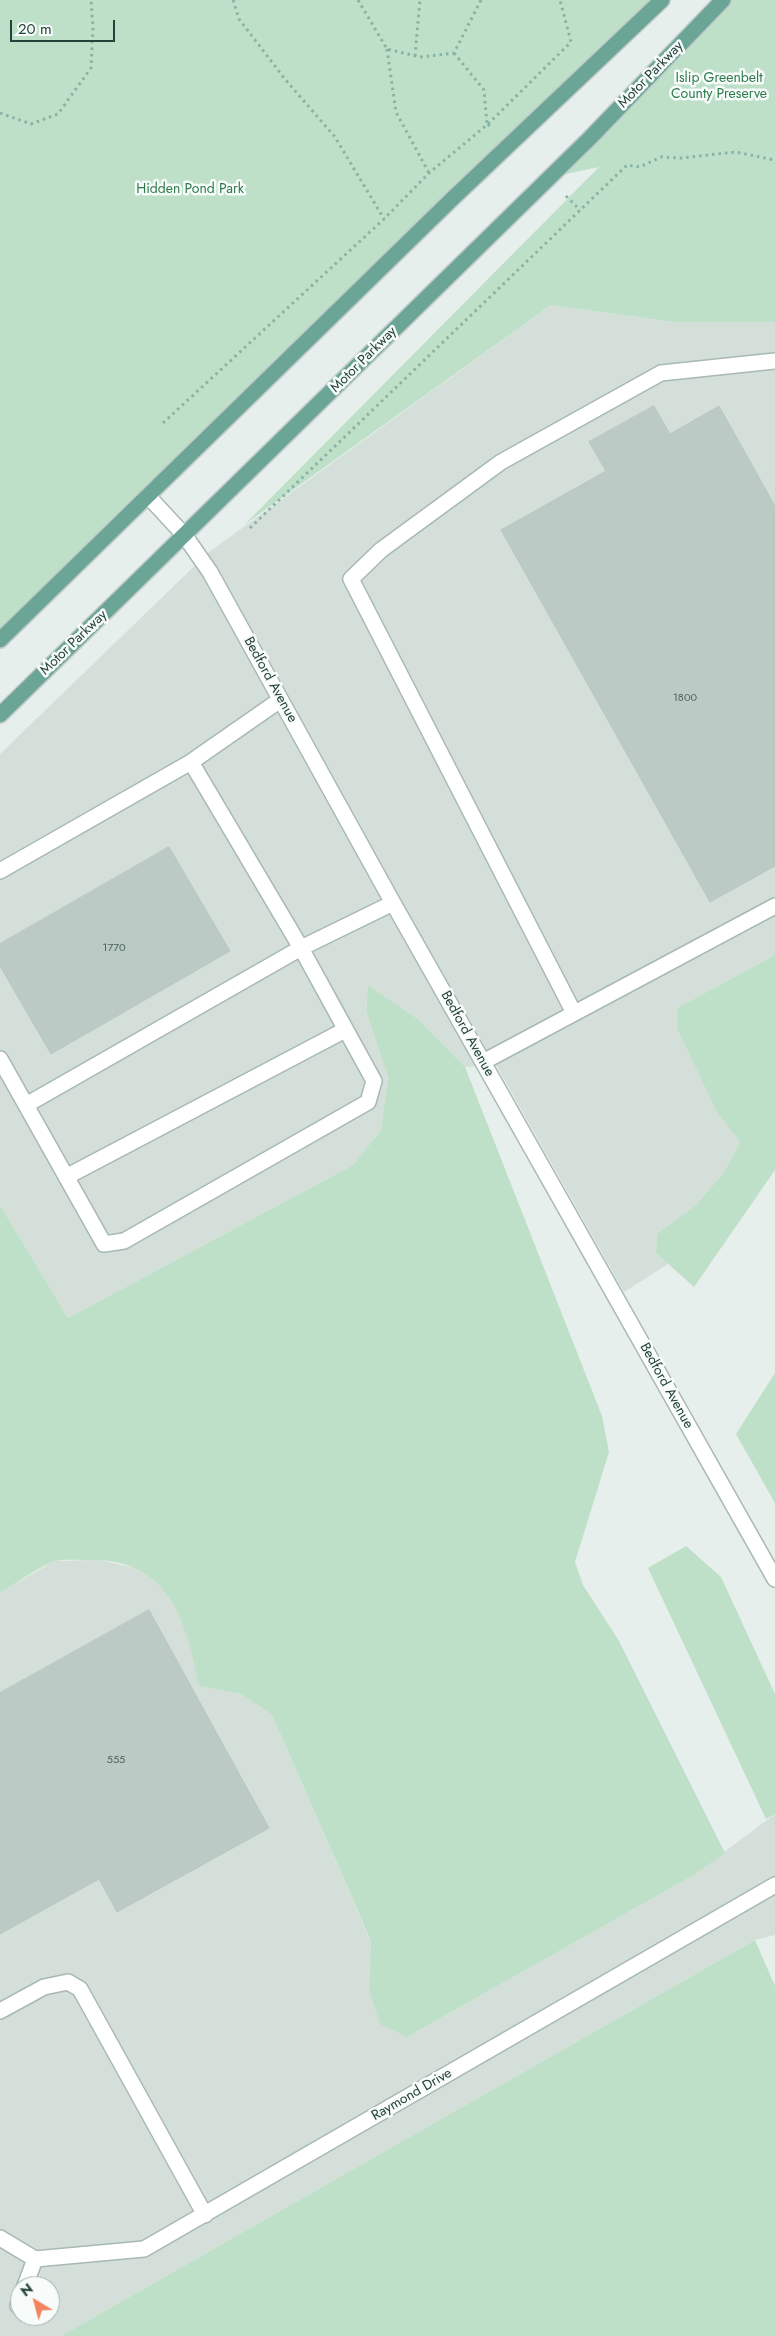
<!DOCTYPE html>
<style>
body{margin:0}
#map{position:relative;width:775px;height:2336px;overflow:hidden;background:#e6efeb;font-family:Jost,sans-serif}
canvas{display:block}
.north{position:absolute;left:10px;top:2276px;width:50px;height:50px;box-sizing:border-box;background:#f7fbf9;border:1px solid #a3b1ad;border-radius:50%;rotate:323deg;font-size:14px;font-weight:700;line-height:20px;text-align:center;color:#24423a}
.north::after{content:'';display:block;margin:auto;width:18px;height:22px;background:#f4845f;clip-path:polygon(50% 0,100% 100%,50% 72%,0 100%)}
.scale{position:absolute;left:10px;top:20px;width:105px;height:22px;box-sizing:border-box;border:2px solid #24423a;border-top:0;padding-left:6px;font-size:15px;line-height:18px;white-space:nowrap;color:#24423a;-webkit-text-stroke:4px #f7fbf9;paint-order:stroke}
</style>
<div id="map">
<canvas width="775" height="2336"></canvas>
<div class="north">N</div>
<div class="scale">20 m</div>
</div>
<script>
const ctx = document.querySelector('canvas').getContext('2d');
ctx.lineJoin = 'round';
function fill(path, color) { ctx.fillStyle = color; ctx.fill(path, 'evenodd'); }
function stroke(path, color, width, dash) { ctx.strokeStyle = color; ctx.lineWidth = width; ctx.lineCap = dash ? 'butt' : 'round'; ctx.setLineDash(dash || []); ctx.stroke(path); }
function drawText(font, color, halo, rows, align = 'center') {
  ctx.font = font + ' Jost,sans-serif'; ctx.lineWidth = 5; ctx.setLineDash([]); ctx.textBaseline = 'middle'; ctx.strokeStyle = halo; ctx.fillStyle = color; for (const [text, x, y, turn = 0] of rows) {
    ctx.save(); ctx.translate(x, y); ctx.rotate((+turn || 0) * Math.PI / 180); ctx.textAlign = isNaN(turn) ? turn : align; if (halo) ctx.strokeText(text, 0, 0); ctx.fillText(text, 0, 0); ctx.restore();
  }
}
fill(new Path2D(`
 M551 305 673 322H775V955L677 1008 717 1112 740 1142 724 1172 695 1206 657 1234 656 1253 668 1264 624 1292 496 1065 465 1067 418 1019 368 985 366 1011 388 1076 381 1130 353 1165 68 1318 0 1205V754L209 552Z
 M99 1560 140 1569 167 1591 190 1638 199 1686 241 1694 272 1715 371 1942 369 1990 407 2037 692 1876 775 1814V1935L755 1940 61 2336H0V1593L54 1561ZM20 2286H50V2316H20Z`), '#d4dfda');
fill(new Path2D(`
 M0 0H662L0 640Z
 M723 0H775V322H673L551 305 244 525 599 167 548 178Z
 M775 955V1170L694 1287 656 1253 657 1234 695 1206 724 1172 740 1142 717 1112 677 1028V1008Z
 M368 985 418 1019 465 1067 602 1416 609 1452 575 1562 583 1585 619 1641 725 1853 692 1876 407 2037 380 2024 369 1990 371 1941 272 1715 241 1694 199 1686C186 1621 170 1559 90 1560 79 1561 62 1558 52 1562 34 1570 17 1583 0 1593V1205L68 1318 353 1165 381 1130 388 1077 366 1011Z
 M775 1373V1503L736 1434Z
 M686 1546 721 1577 775 1694V1814L766 1819 648 1568Z
 M755 1940 775 1986V2336H61Z`), '#bfe0c8');
const building = new Path2D(`
 M654 406 670 434 719 406 775 506V866L710 902 501 530 606 471 589 442Z
 M169 847 230 951 51 1054 0 966V944Z
 M149 1610 269 1828 117 1912 99 1879 0 1934V1693Z`);
fill(building, '#bbcac4');
stroke(building, '#b8c9c2', 1);
const minor = new Path2D(`
 M148 496 185 536 210 572 393 903 775 1579
 M280 700 191 762 301 948 393 903
 M0 871 191 762
 M574 1013 351 579 381 550 501 462 661 373 775 361
 M0 1059 104 1244 124 1241 368 1102 374 1081 301 948 26 1105
 M483 1062 775 906
 M66 1177 345 1030
 M0 2011 44 1987 68 1982 80 1989 205 2215
 M0 2238 35 2259
 M35 2259 144 2249 775 1885
 M25 2286 35 2259
 M18 2306 20 2299`);
const major = new Path2D(`
 M0 640 452 199 662 0
 M0 715 590 138 723 0`);
stroke(minor, '#a8b8b2', 18);
stroke(major, '#c2cac8', 18);
stroke(new Path2D(`
 M233 0 239 19 284 78 335 137 384 219
 M358 0 387 49 420 57 454 53 481 0
 M387 49 396 112 429 173
 M454 53 484 90 487 124
 M415 56 420 0
 M0 113 31 124 58 114 91 68 93 27 91 0
 M488 124 571 42 560 0
 M566 196 580 210
 M163 423 384 219 429 173 488 124 490 127
 M250 528 627 165 640 167 661 157 682 158 735 152 775 160`), '#86b3a5', 3, [2.5, 4]);
stroke(minor, '#fff', 15);
stroke(major, '#6aa596', 15);
drawText('11px', '#4a645c', null, [
 ["1800",685,698],
 ["1770",114,948],
 ["555",116,1760]
]);
drawText('14px', '#24423a', '#f7fbf9', [
 ["Motor Parkway",651,75,-46],
 ["Motor Parkway",364,360,-45],
 ["Motor Parkway",74,643,-44],
 ["Bedford Avenue",270,680,61],
 ["Bedford Avenue",467,1034,61],
 ["Bedford Avenue",666,1386,61],
 ["Raymond Drive",412,2095,-30]
]);
drawText('14px', '#2d7a4b', '#f7fbf9', [
 ["Islip Greenbelt",719,79],
 ["County Preserve",719,95],
 ["Hidden Pond Park",190,190]
]);
</script>
